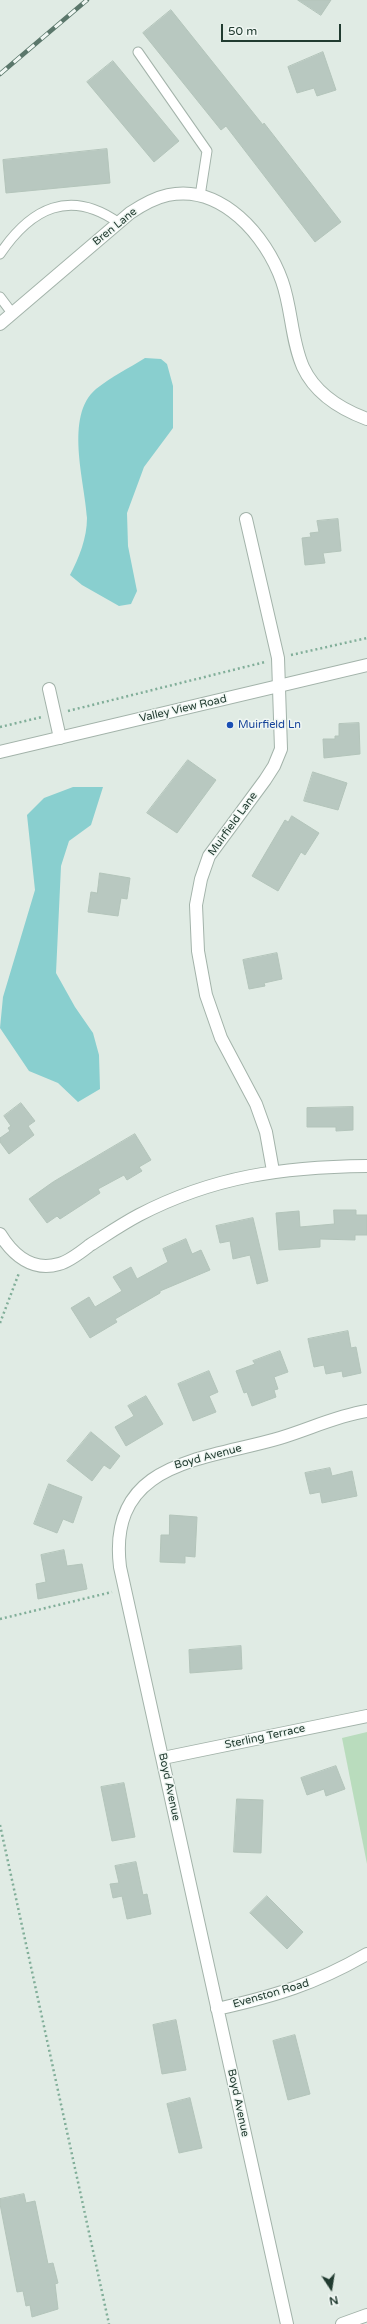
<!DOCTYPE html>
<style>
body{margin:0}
#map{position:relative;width:367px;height:2324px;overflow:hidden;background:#e0ebe4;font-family:"Varela Round",sans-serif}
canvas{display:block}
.north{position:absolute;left:311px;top:2268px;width:40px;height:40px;-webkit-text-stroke:3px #f0f7f3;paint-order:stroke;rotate:168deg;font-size:11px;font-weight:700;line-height:16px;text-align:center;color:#213b30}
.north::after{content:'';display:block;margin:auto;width:14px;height:18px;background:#213b30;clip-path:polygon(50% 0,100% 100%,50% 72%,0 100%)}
.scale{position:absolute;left:221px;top:24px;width:120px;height:18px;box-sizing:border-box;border:2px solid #213b30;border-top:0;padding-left:5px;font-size:12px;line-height:14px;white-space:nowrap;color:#213b30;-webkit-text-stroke:3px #f0f7f3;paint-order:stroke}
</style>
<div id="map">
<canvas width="367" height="2324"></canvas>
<div class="north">N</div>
<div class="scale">50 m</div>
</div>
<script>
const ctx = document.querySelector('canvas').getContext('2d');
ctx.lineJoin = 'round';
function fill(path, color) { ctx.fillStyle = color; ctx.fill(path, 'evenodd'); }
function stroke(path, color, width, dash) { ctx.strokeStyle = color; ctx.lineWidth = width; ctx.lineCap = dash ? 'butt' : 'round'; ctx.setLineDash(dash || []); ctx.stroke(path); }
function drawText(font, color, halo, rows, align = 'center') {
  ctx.font = font + ' "Varela Round",sans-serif'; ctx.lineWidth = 3; ctx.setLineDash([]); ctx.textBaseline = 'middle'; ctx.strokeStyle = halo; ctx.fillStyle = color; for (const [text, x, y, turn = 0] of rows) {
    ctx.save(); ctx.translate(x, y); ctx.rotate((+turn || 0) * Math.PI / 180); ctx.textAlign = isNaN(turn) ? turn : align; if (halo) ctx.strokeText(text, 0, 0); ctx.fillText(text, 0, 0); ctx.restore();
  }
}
fill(new Path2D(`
 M367 1732V1864L342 1738Z`), '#b9dcbd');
fill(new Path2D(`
 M145 358 161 359 167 364 173 386V428L144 467 127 513 128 546 137 591 131 604 119 606 82 585 70 575C79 558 87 538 87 518 85 482 64 416 96 389 111 377 129 368 145 358Z
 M73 787H103L91 825 69 841 61 866 56 973 75 1007 93 1033 99 1055 100 1089 78 1102 58 1083 29 1071 0 1028 3 997 35 890 27 815 44 798Z`), '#89cfcf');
const building = new Path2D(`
 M298 0H331L321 15Z
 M171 10 263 125 264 123 341 222 315 242 226 126 221 130 143 33Z
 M323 52 336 90 317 96 314 88 297 93 288 67Z
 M113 61 179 141 154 162 87 82Z
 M107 149 110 183 6 193 3 160Z
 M338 519 341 551 323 553 325 563 305 565 302 538 311 537 310 533 319 532 317 521Z
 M359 723 360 754 324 758 323 739H335V736H339V724Z
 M188 760 216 780 177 833 147 813Z
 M313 772 347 783 338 810 304 801Z
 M292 816 319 833 305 855 301 852 278 891 252 876 285 820 288 822Z
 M100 873 130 878 127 899 121 898 118 916 88 912 91 892 97 893Z
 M277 953 282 979 264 983 265 986 249 989 243 960Z
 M21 1103 35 1121 28 1126 34 1135 9 1154 0 1142V1138L10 1131 8 1128 11 1126 4 1116Z
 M353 1107V1130L336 1131V1127H307V1108Z
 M135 1134 151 1160 139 1167 142 1171 127 1180 124 1175 98 1189 100 1193 60 1219 57 1216 47 1223 29 1199 53 1182Z
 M334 1210H356V1215H367V1235H355V1240L320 1239V1247L279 1250 276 1213 299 1211 300 1227 334 1224Z
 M253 1218 268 1281 257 1284 250 1255 233 1259 230 1241 220 1243 216 1226Z
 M186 1239 192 1254 201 1250 210 1270 160 1291V1293L115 1319 117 1322 90 1338 71 1308 89 1297 95 1307 122 1291 113 1277 131 1267 137 1279 168 1262 163 1249Z
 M348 1331 351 1348 356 1347 361 1373 343 1377 342 1371 326 1374 324 1365 314 1367 308 1339Z
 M280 1351 288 1372 274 1377 278 1389 274 1390 276 1397 252 1406 247 1392 244 1393 236 1371 255 1364 253 1361Z
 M209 1371 218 1392 209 1396 216 1412 193 1421 178 1384Z
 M146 1396 163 1424 126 1446 115 1427 134 1416 128 1406Z
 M91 1432 120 1456 110 1469 104 1465 92 1481 67 1461Z
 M330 1468 332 1476 352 1471 357 1496 322 1503 320 1492 310 1494 305 1473Z
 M49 1484 82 1497 73 1523 63 1519 57 1533 34 1524Z
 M170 1515 197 1517 195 1557 185 1556V1563L160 1562 161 1535H169Z
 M64 1550 67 1566 82 1564 87 1589 38 1599 36 1584 46 1582 41 1555Z
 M241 1646 242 1669 190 1673 189 1650Z
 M336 1766 345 1789 326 1796 324 1789 307 1795 301 1778Z
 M124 1783 135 1837 112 1841 101 1787Z
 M237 1799 263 1800 261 1853 234 1852Z
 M136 1862 143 1895 147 1894 151 1914 127 1919 122 1896 113 1898 110 1884 119 1883 115 1866Z
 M267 1896 303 1932 287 1949 250 1913Z
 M176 2020 186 2070 162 2074 153 2025Z
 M295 2035 310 2094 288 2100 273 2041Z
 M190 2098 202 2148 179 2153 167 2104Z
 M24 2194 26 2203 35 2201 48 2264 53 2263 58 2283 55 2284 58 2309 32 2317 30 2305 26 2306 23 2291 17 2292 0 2204V2199Z`);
fill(building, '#b8c8c0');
stroke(building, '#b3c4ba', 1);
const service = new Path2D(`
 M138 52 207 151 200 196
 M0 254C31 208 70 188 119 223
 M0 297 12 313`);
const minor = new Path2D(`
 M0 324 130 213C142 205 154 198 168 195 222 184 266 236 282 281 292 309 291 340 303 367 315 393 340 409 367 419
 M246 519 278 658 281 749 274 766 265 780 209 856 201 879 196 905 198 951 206 995 221 1038 256 1104 266 1132 273 1171
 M49 689 60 738
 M0 1234C13 1255 33 1272 59 1264 70 1261 81 1252 90 1245 106 1235 122 1224 139 1215 214 1176 283 1167 367 1166
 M163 1758 367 1716
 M217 2009C275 1996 315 1984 367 1954
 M287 2324 120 1567C107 1460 206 1460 280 1438 310 1429 336 1416 367 1411`);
const tertiary = new Path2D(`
 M0 752 367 665
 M342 2324 367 2315`);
stroke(service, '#a3b3aa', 11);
stroke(minor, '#a3b3aa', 14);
stroke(tertiary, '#a3b3aa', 14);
stroke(new Path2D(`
 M291 655 367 638
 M68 711 265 662
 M0 727 42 717
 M0 1323 19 1273
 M0 1619 112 1592
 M0 1825 109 2324`), '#81ae99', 2.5, [2, 3]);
stroke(service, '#fff', 9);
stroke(minor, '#fff', 12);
stroke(tertiary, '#fff', 12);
const rail = new Path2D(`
 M0 74 87 0`);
stroke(rail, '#5b776b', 4.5);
stroke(rail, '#f0f7f3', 3, [9]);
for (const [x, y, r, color] of [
 [230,725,4,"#1a4fb4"]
]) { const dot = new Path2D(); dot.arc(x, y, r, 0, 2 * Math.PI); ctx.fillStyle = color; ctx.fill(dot); stroke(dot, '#f0f7f3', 1.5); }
drawText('11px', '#213b30', '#f0f7f3', [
 ["Bren Lane",115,227,-39],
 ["Valley View Road",183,709,-13],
 ["Muirfield Lane",233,824,-54],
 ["Boyd Avenue",208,1457,-15],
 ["Sterling Terrace",265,1737,-12],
 ["Boyd Avenue",169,1787,78],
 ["Evenston Road",271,1994,-16],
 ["Boyd Avenue",238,2103,78]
]);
drawText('11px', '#164399', '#f0f7f3', [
 ["Muirfield Ln",238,725]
], 'left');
</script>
